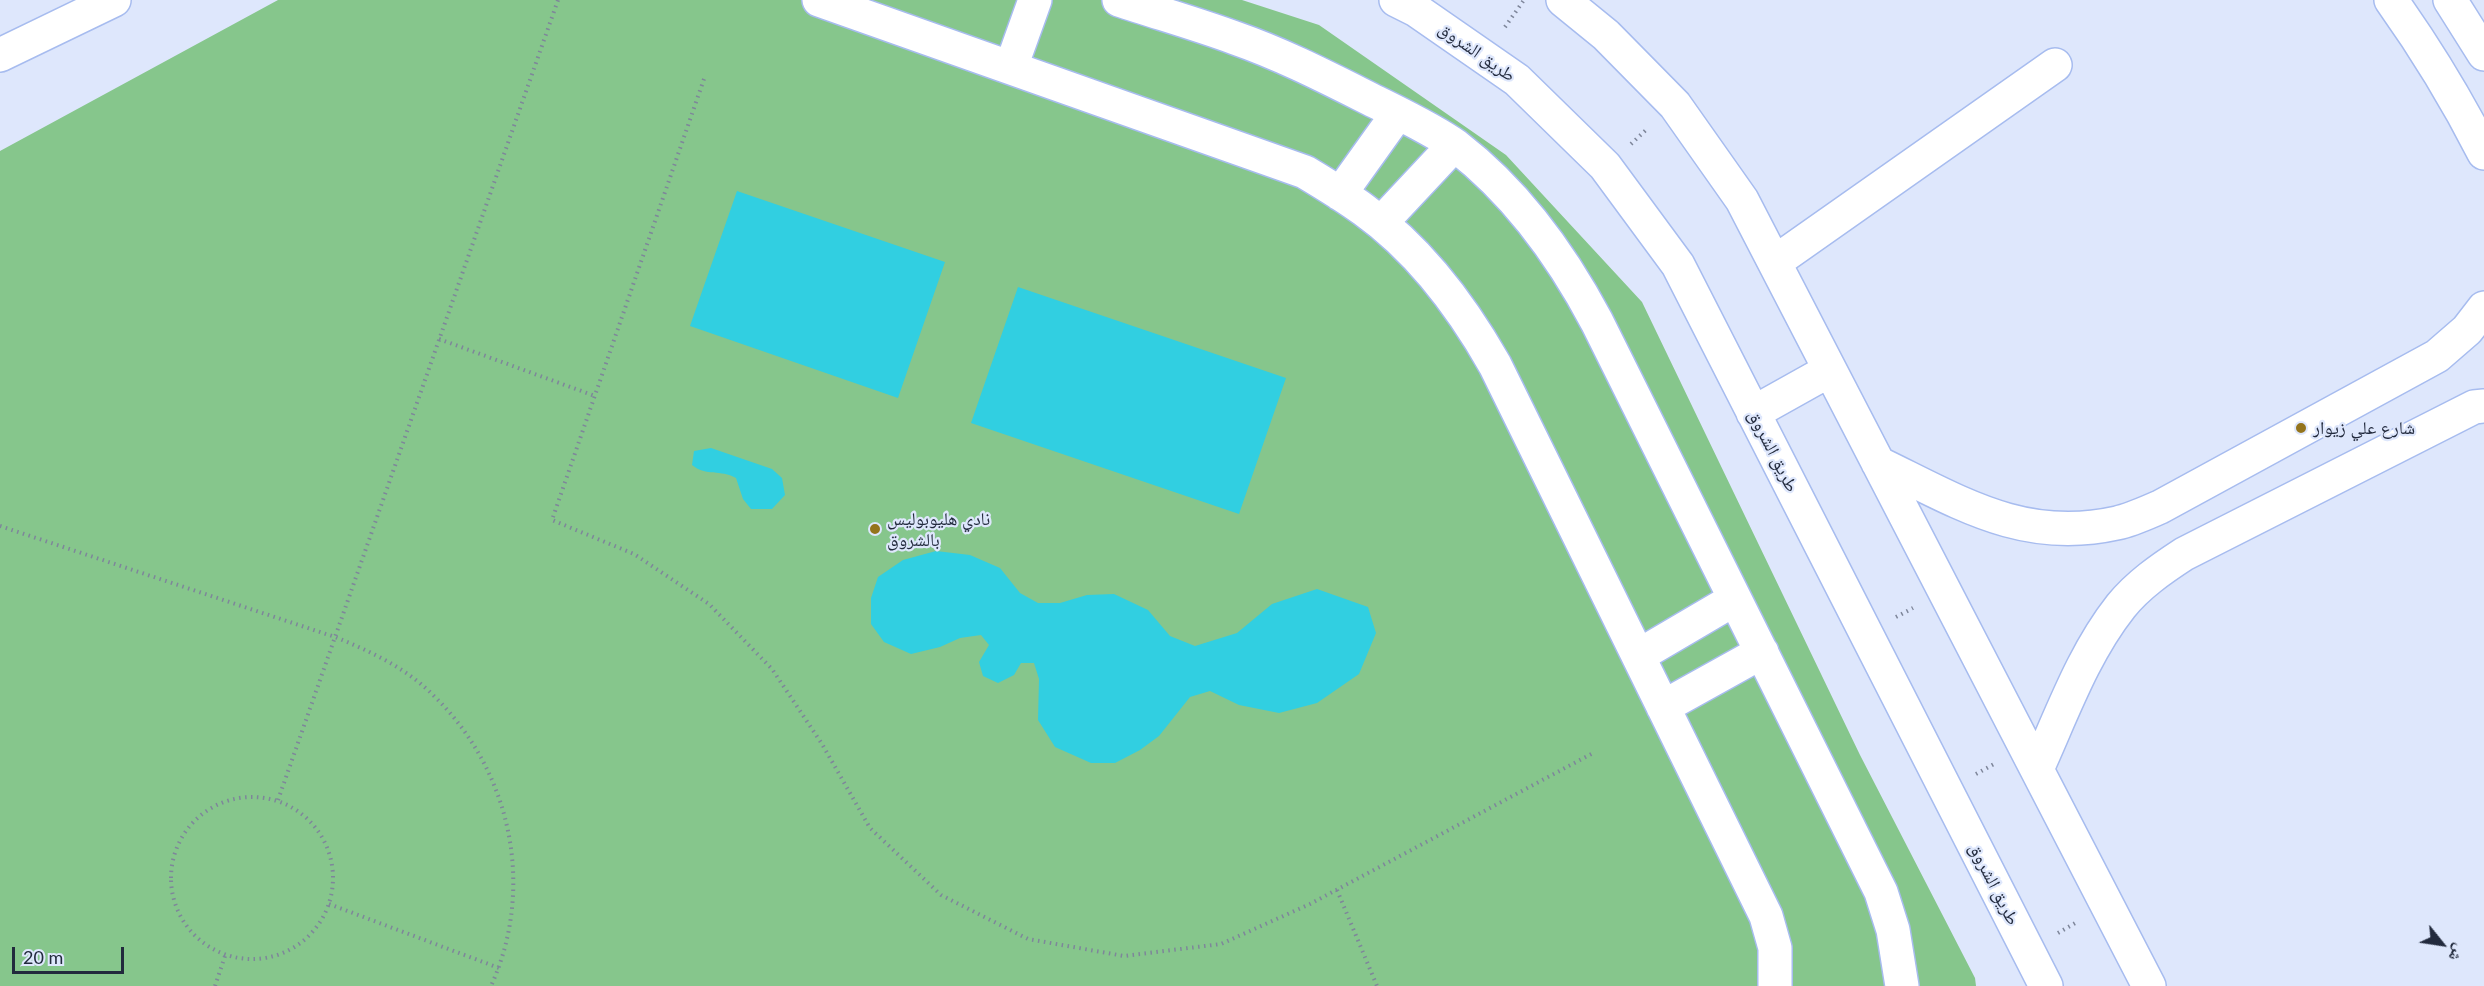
<!DOCTYPE html>
<meta charset="utf-8">
<style>
body{margin:0}
#map{position:relative;width:2484px;height:986px;overflow:hidden;background:#dee7fc;font-family:Lato,"Noto Naskh Arabic",sans-serif}
canvas{display:block}
.north{position:absolute;left:2412px;top:914px;width:60px;height:60px;-webkit-text-stroke:4px #dee7fc;paint-order:stroke;rotate:120deg;font-size:16px;font-weight:700;line-height:24px;text-align:center;color:#222a3d}
.north::after{content:'';display:block;margin:auto;width:21px;height:27px;background:#222a3d;clip-path:polygon(50% 0,100% 100%,50% 72%,0 100%)}
.scale{position:absolute;left:12px;top:947px;width:112px;height:27px;box-sizing:border-box;border:3px solid #222a3d;border-top:0;padding-left:8px;font-size:18px;line-height:21px;white-space:nowrap;color:#222a3d;-webkit-text-stroke:4px #dee7fc;paint-order:stroke}
</style>
<div id="map">
<canvas width="2484" height="986"></canvas>
<div class="north">ش</div>
<div class="scale">20 m</div>
</div>
<script>
const ctx = document.querySelector('canvas').getContext('2d');
ctx.lineJoin = 'round';
function fill(path, color) { ctx.fillStyle = color; ctx.fill(path, 'evenodd'); }
function stroke(path, color, width, dash) { ctx.strokeStyle = color; ctx.lineWidth = width; ctx.lineCap = dash ? 'butt' : 'round'; ctx.setLineDash(dash || []); ctx.stroke(path); }
function drawText(font, color, halo, rows, align = 'center') {
  ctx.font = font + ' Lato,"Noto Naskh Arabic",sans-serif'; ctx.lineWidth = 4.5; ctx.setLineDash([]); ctx.textBaseline = 'middle'; ctx.strokeStyle = halo; ctx.fillStyle = color; for (const [text, x, y, turn = 0] of rows) {
    ctx.save(); ctx.translate(x, y); ctx.rotate((+turn || 0) * Math.PI / 180); ctx.textAlign = isNaN(turn) ? turn : align; if (halo) ctx.strokeText(text, 0, 0); ctx.fillText(text, 0, 0); ctx.restore();
  }
}
fill(new Path2D(`
 M278 0H1242L1319 25 1506 155 1642 302 1860 755 1975 978 1976 986H0V151Z`), '#86c68c');
fill(new Path2D(`
 M737 191 945 262 898 398 690 326Z
 M1018 287 1286 378 1239 514 971 423Z
 M711 448 772 469 782 478 785 495 772 509H751L743 499 736 478C720 469 707 477 692 465L694 451Z
 M936 551 970 555 1000 568 1020 593 1038 603H1060L1087 595 1114 594 1148 610 1170 636 1195 646 1237 633 1272 604 1317 589 1368 607 1376 633 1359 674 1317 703 1279 713 1239 705 1210 691 1190 697 1159 736 1140 750 1115 763H1091L1055 747 1038 720 1039 679 1034 663H1021L1014 675 998 683 983 676 979 662 989 645 981 635 960 638 940 647 911 654 884 642 871 624V598L878 577 903 560Z`), '#31cfe1');
const minor = new Path2D(`
 M819 0 1305 172C1325 184 1345 196 1364 210 1420 250 1461 305 1495 365L1766 916 1775 948V986
 M1119 0C1158 13 1197 24 1235 38 1284 55 1330 79 1376 102 1402 115 1432 129 1456 146 1517 193 1561 254 1597 322L1881 892 1893 930 1902 986
 M1396 0 1416 10 1517 80 1605 166 1678 265 2046 986
 M1563 0 1606 35 1675 105 1742 200 2149 986
 M2391 0C2426 49 2457 100 2484 153
 M2450 0 2484 54
 M0 55 114 0
 M1011 67 1035 0
 M1340 194 1398 113
 M1381 223 1454 145
 M1775 262 2055 65
 M1753 413 1830 370
 M1878 463C1959 502 2023 544 2117 523 2131 520 2146 513 2160 507L2437 356 2467 330 2484 308
 M1638 656 1735 599
 M1663 707 1762 652
 M2037 769C2062 714 2083 654 2121 606 2138 585 2161 569 2184 554L2474 407 2484 406`);
stroke(minor, '#a7bcef', 36);
stroke(new Path2D(`
 M1505 27 1524 0
 M704 79 552 520 634 554 709 604 772 669 822 744 870 828 941 895 1028 939 1124 956 1221 944 1310 904 1595 752
 M1631 144 1647 129
 M439 339 595 396
 M0 526 335 637C370 651 406 668 433 695 511 770 536 887 491 986
 M1896 617 1913 608
 M1976 774 1996 763
 M171 878a81 81 0 1 1 162 0a81 81 0 1 1-162 0Z
 M278 800 558 0
 M1337 890 1377 986
 M329 904 499 968
 M2058 933 2077 922
 M215 986 225 956`), '#7e869a', 4, [1.5, 4.5]);
stroke(minor, '#fff', 33);
for (const [x, y, r, color] of [
 [2301,428,6,"#94741c"],
 [875,529,6,"#94741c"]
]) { const dot = new Path2D(); dot.arc(x, y, r, 0, 2 * Math.PI); ctx.fillStyle = color; ctx.fill(dot); stroke(dot, '#dee7fc', 2); }
drawText('18px', '#222a3d', '#dee7fc', [
 ["طريق الشروق",1477,52,35],
 ["طريق الشروق",1773,451,63],
 ["طريق الشروق",1994,884,63]
]);
drawText('18px', '#222a3d', '#dee7fc', [
 ["شارع علي زيوار",2313,428],
 ["نادي هليوبوليس",887,519],
 ["بالشروق",887,540]
], 'left');
</script>
